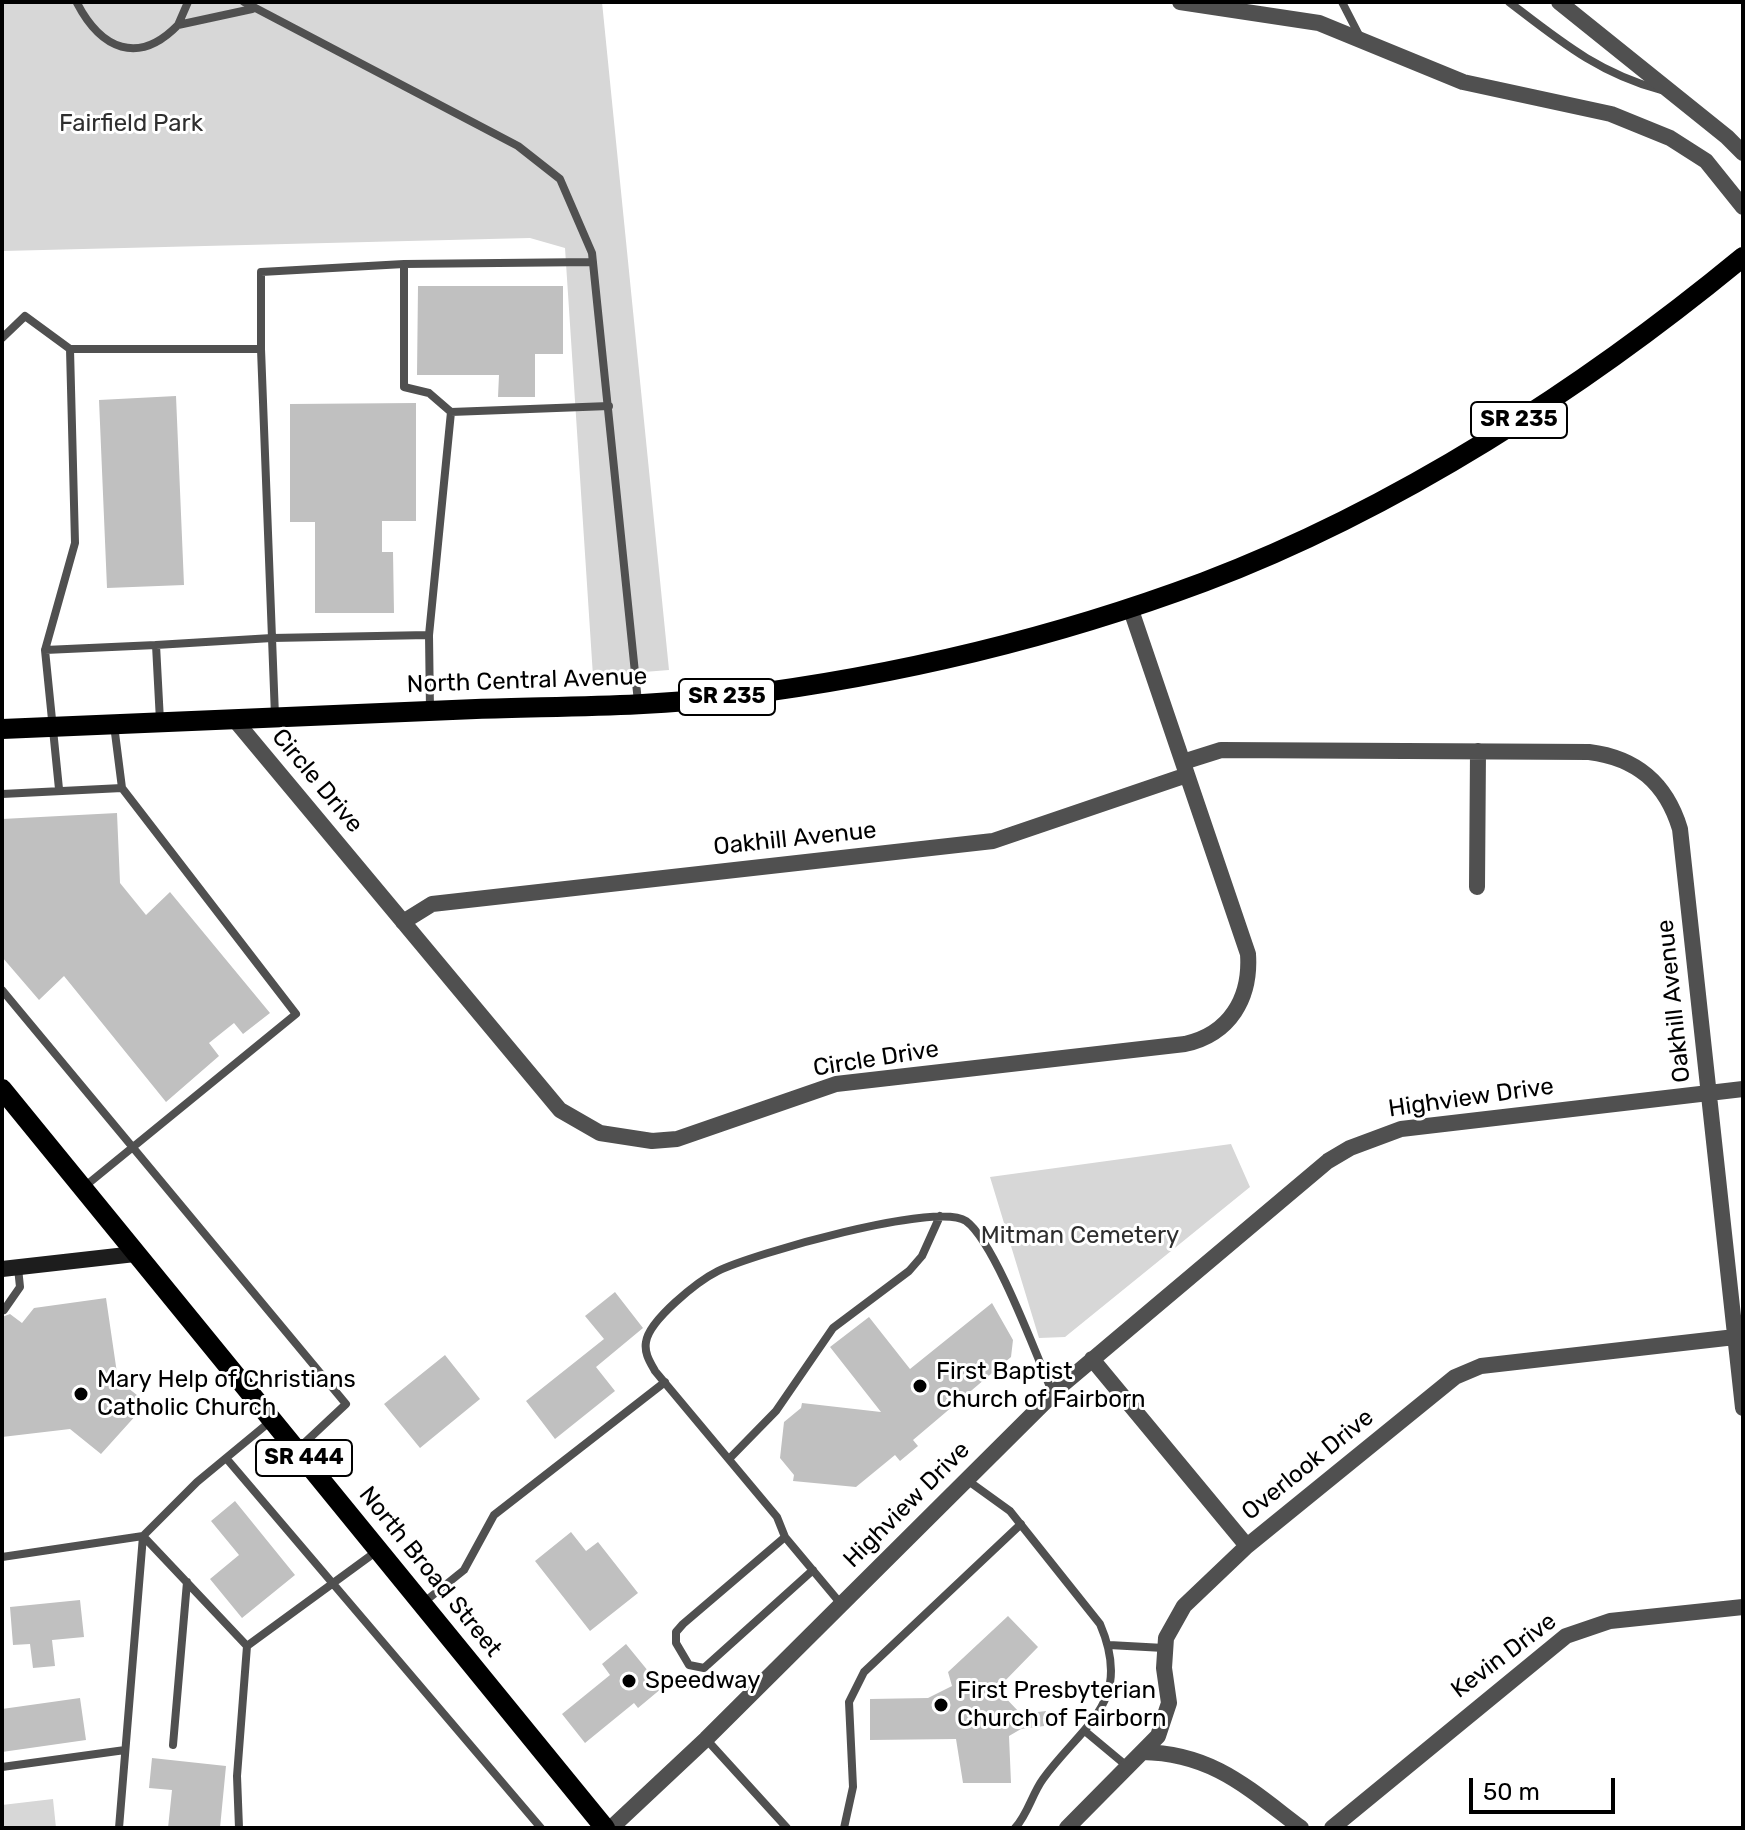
<!DOCTYPE html>
<style>
body{margin:0}
#map{position:relative;width:1745px;height:1830px;overflow:hidden;background:#fff;font-family:Rubik,sans-serif}
canvas{display:block}
.frame{position:absolute;inset:0;border:4px solid #000;pointer-events:none}
.scale{position:absolute;left:1469px;top:1778px;width:146px;height:36px;box-sizing:border-box;border:4px solid #000;border-top:0;padding-left:10px;font-size:24px;line-height:28px;white-space:nowrap;color:#000;-webkit-text-stroke:6px #fff;paint-order:stroke}
</style>
<div id="map">
<canvas width="1745" height="1830"></canvas>
<div class="frame"></div>
<div class="scale">50 m</div>
</div>
<script>
const ctx = document.querySelector('canvas').getContext('2d');
ctx.lineJoin = 'round';
function fill(path, color) { ctx.fillStyle = color; ctx.fill(path, 'evenodd'); }
function stroke(path, color, width, dash) { ctx.strokeStyle = color; ctx.lineWidth = width; ctx.lineCap = dash ? 'butt' : 'round'; ctx.setLineDash(dash || []); ctx.stroke(path); }
function drawText(font, color, halo, rows, align = 'center') {
  ctx.font = font + ' Rubik,sans-serif'; ctx.lineWidth = 6; ctx.setLineDash([]); ctx.textBaseline = 'middle'; ctx.strokeStyle = halo; ctx.fillStyle = color; for (const [text, x, y, turn = 0] of rows) {
    ctx.save(); ctx.translate(x, y); ctx.rotate((+turn || 0) * Math.PI / 180); ctx.textAlign = isNaN(turn) ? turn : align; if (halo) ctx.strokeText(text, 0, 0); ctx.fillText(text, 0, 0); ctx.restore();
  }
}
fill(new Path2D(`
 M2 2H602L669 670 593 676 565 248 530 238 2 251Z
 M1231 1144 1250 1187 1065 1337 1039 1338 990 1177Z
 M53 1799 56 1828H2V1805Z`), '#d7d7d7');
fill(new Path2D(`
 M418 286H563V354H535V397H498L499 375H417Z
 M176 396 184 585 107 588 99 400Z
 M416 403V521H382V552H393L394 613H315V522H290V404Z
 M117 813 120 883 146 915 170 892 270 1013 243 1034 234 1023 209 1043 219 1056 166 1102 64 976 39 1000 2 957V819Z
 M615 1292 643 1328 596 1367 615 1391 555 1439 526 1401 604 1339 585 1316Z
 M106 1298 118 1380 147 1403 101 1454 70 1429 2 1437V1317L10 1314 22 1323 34 1308Z
 M992 1303 1013 1340 1011 1357 913 1440 918 1446 900 1461 895 1455 856 1487 793 1481 794 1475 780 1458 784 1422 801 1408 802 1403 881 1412 830 1347 869 1317 910 1369Z
 M445 1355 480 1399 420 1448 384 1404Z
 M235 1501 295 1575 242 1618 210 1579 239 1555 211 1521Z
 M571 1532 586 1551 598 1542 638 1593 590 1631 535 1561Z
 M80 1600 84 1637 52 1640 55 1666 33 1668 30 1644 13 1645 10 1607Z
 M1008 1616 1038 1647 997 1689 1021 1714 1046 1711 1044 1726 1021 1729 1009 1736 1011 1783H963L956 1739 870 1740V1699L928 1698 952 1686 948 1672Z
 M626 1644 662 1688 638 1708 634 1703 585 1743 562 1714 610 1675 602 1664Z
 M80 1698 86 1740 2 1752V1709Z
 M152 1758 226 1766 220 1828H168L172 1790 149 1788Z`), '#c0c0c0');
stroke(new Path2D(`
 M188 2 178 25 252 9
 M244 2 518 146 560 179 592 253 638 702
 M1342 2 1360 37
 M1509 2C1560 41 1598 73 1661 90
 M77 3C101 49 138 66 178 25
 M593 262 404 264V387L429 393 451 412 609 406
 M2 338 25 316 70 349
 M261 349V272L404 264
 M429 635 451 412
 M45 650 156 645 160 721
 M275 716 272 638 429 635 430 710
 M59 789 45 650 75 543 70 349H261L272 638 156 645
 M2 794 122 788
 M2 990 346 1404 298 1449
 M84 1187 296 1014 122 788 114 725
 M4 1310 20 1287 18 1268
 M226 1458 541 1828
 M729 1459 776 1411 833 1328 909 1271 922 1256 940 1216
 M967 1480 1010 1511 1100 1624C1134 1703 1083 1724 1043 1779 1032 1794 1028 1814 1015 1828
 M785 1537 777 1517 655 1371C650 1362 644 1353 646 1342 649 1320 698 1281 718 1271 752 1254 937 1201 966 1221 995 1242 1037 1357 1053 1394
 M2 1557 143 1536 247 1646
 M813 1570 704 1668 689 1665 676 1643V1632L683 1624 785 1537 841 1604
 M423 1603 464 1570 494 1515 665 1382
 M1109 1645 1164 1648
 M1086 1732 1128 1767
 M706 1739 787 1828
 M173 1745 187 1582
 M2 1767 125 1750
 M119 1828 143 1536 197 1482 272 1420
 M239 1828 237 1776 247 1646 377 1551
 M844 1828 853 1787 849 1702 864 1672 1021 1524`), '#505050', 8);
stroke(new Path2D(`
 M1180 2 1319 23 1463 82 1611 114 1670 138 1706 161 1743 207
 M1559 2 1727 137 1743 153
 M234 719 560 1110 600 1133 652 1141 677 1139 836 1084 1185 1044C1230 1034 1251 998 1248 954L1130 607
 M1183 762 1221 750 1589 752C1637 758 1666 783 1680 829L1743 1408
 M1477 887 1478 751
 M403 922 432 904 993 841 1187 775
 M1092 1359 1247 1546
 M1142 1752C1212 1753 1248 1788 1301 1828
 M611 1828 706 1739 1061 1386 1328 1161 1350 1148 1401 1129 1743 1089
 M1067 1828 1158 1736 1169 1703 1164 1668 1166 1638 1184 1606 1247 1546 1455 1377 1481 1366 1735 1337
 M1332 1828 1566 1636 1610 1621 1743 1607`), '#505050', 16);
stroke(new Path2D(`
 M2 1269 135 1254`), '#1d1d1d', 16);
stroke(new Path2D(`
 M2 729C160 721 318 715 476 709 562 706 650 707 735 696 894 676 1054 638 1204 582 1397 509 1584 388 1743 257
 M2 1089 605 1828`), '#000', 20);
for (const [x, y, r, color] of [
 [920,1386,8,"#000"],
 [81,1394,8,"#000"],
 [629,1681,8,"#000"],
 [941,1705,8,"#000"]
]) { const dot = new Path2D(); dot.arc(x, y, r, 0, 2 * Math.PI); ctx.fillStyle = color; ctx.fill(dot); stroke(dot, '#fff', 3); }
for (const [x, y, w] of [
 [1519,420,96],
 [727,697,96],
 [304,1458,96]
]) { const box = new Path2D(); box.roundRect(x - w / 2, y - 18, w, 36, 6); ctx.fillStyle = '#fff'; ctx.fill(box); stroke(box, '#000', 2); }
drawText('bold 22px', '#000', null, [
 ["SR 235",1519,420],
 ["SR 235",727,697],
 ["SR 444",304,1458]
]);
drawText('24px', '#2e2e2e', '#fff', [
 ["Fairfield Park",131,124],
 ["Mitman Cemetery",1080,1236]
]);
drawText('24px', '#000', '#fff', [
 ["North Central Avenue",527,681,-2],
 ["Circle Drive",317,781,50],
 ["Oakhill Avenue",795,839,-6],
 ["Oakhill Avenue",1674,1001,-96],
 ["Circle Drive",876,1059,-9],
 ["Highview Drive",1471,1098,-8],
 ["Overlook Drive",1308,1465,-39],
 ["Highview Drive",907,1505,-45],
 ["North Broad Street",430,1572,51],
 ["Kevin Drive",1504,1656,-37]
]);
drawText('24px', '#000', '#fff', [
 ["First Baptist",936,1372],
 ["Church of Fairborn",936,1400],
 ["Mary Help of Christians",97,1380],
 ["Catholic Church",97,1408],
 ["Speedway",645,1681],
 ["First Presbyterian",957,1691],
 ["Church of Fairborn",957,1719]
], 'left');
</script>
